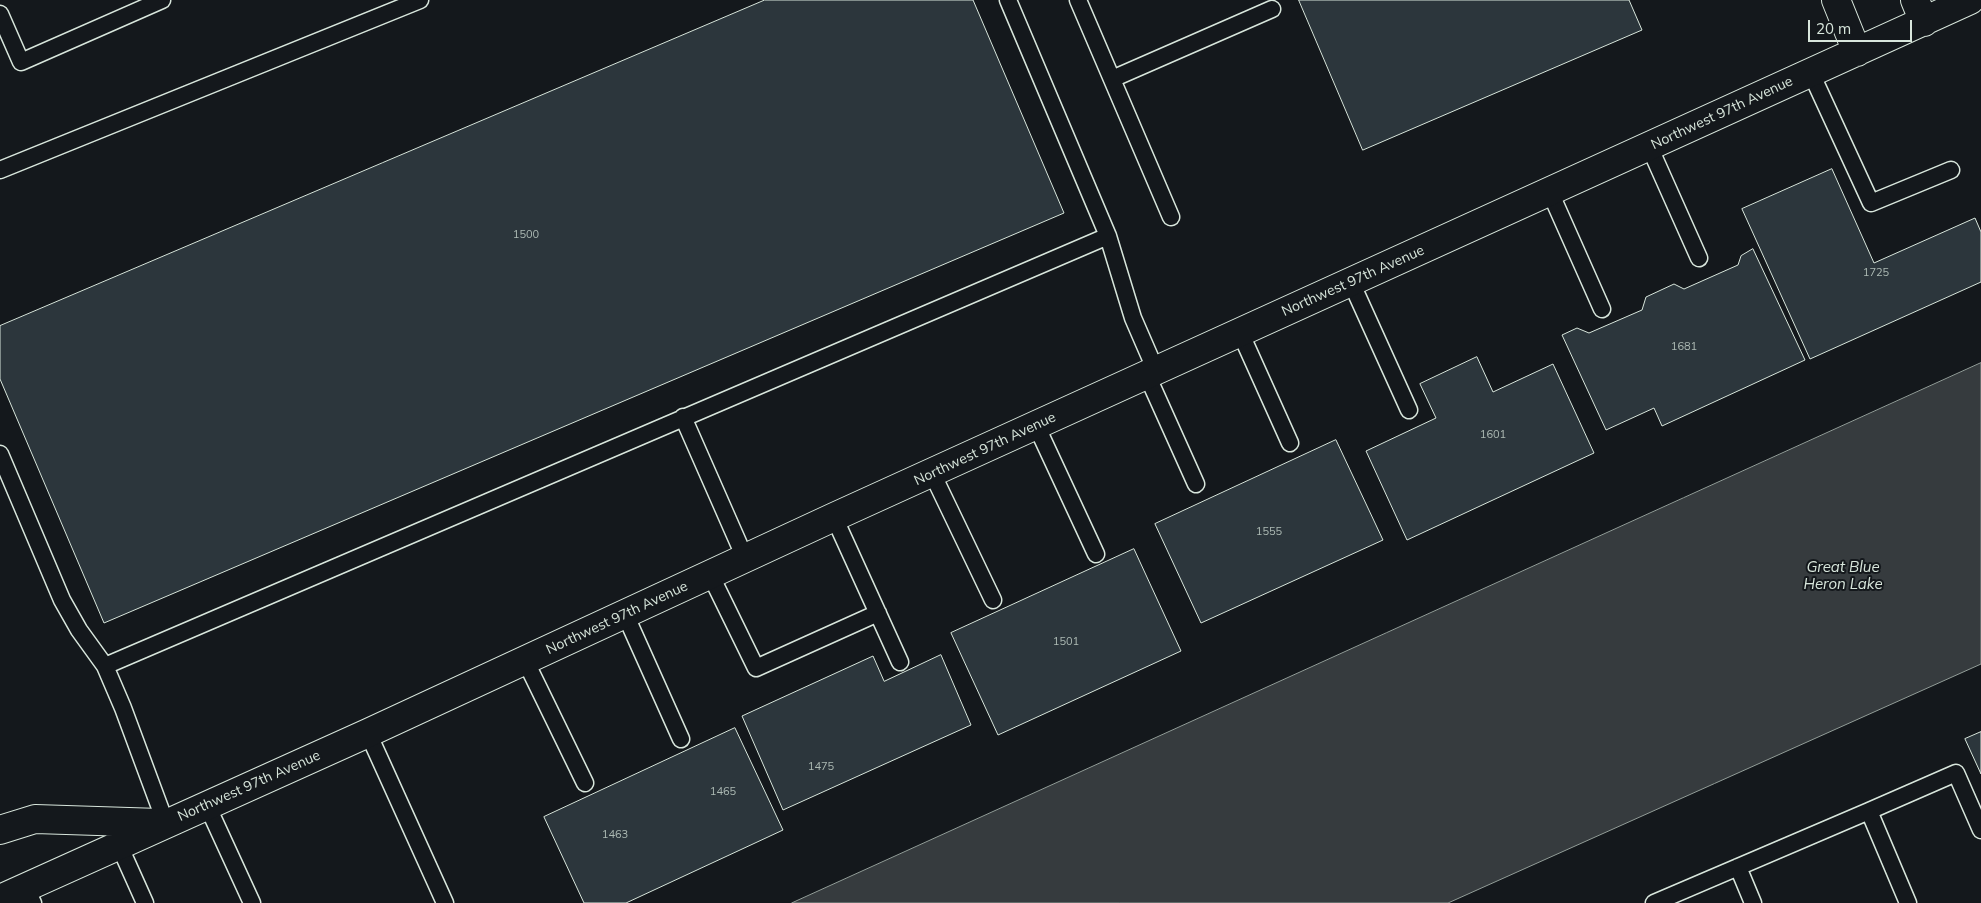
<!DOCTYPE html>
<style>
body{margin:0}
#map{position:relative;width:1981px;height:903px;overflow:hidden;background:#14181c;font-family:Mulish,sans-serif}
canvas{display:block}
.scale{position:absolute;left:1808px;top:20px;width:104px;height:22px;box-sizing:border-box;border:2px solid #d8e6dc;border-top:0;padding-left:6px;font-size:15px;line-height:18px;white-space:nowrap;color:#d8e6dc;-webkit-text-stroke:4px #14181c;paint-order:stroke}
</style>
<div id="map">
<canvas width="1981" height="903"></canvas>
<div class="scale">20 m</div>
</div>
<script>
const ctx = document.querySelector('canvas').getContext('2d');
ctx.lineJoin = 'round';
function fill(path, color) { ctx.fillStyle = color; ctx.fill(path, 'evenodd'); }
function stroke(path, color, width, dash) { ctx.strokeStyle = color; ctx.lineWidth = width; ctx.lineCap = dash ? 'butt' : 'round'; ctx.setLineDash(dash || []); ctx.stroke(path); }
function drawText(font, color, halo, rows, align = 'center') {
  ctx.font = font + ' Mulish,sans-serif'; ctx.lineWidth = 4; ctx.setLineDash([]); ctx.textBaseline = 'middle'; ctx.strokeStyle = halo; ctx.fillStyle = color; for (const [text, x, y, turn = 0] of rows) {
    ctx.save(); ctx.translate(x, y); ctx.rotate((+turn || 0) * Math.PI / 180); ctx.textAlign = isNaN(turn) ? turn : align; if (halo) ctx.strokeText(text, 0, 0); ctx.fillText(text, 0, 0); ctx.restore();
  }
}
const water = new Path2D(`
 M1981 363V664L1448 903H792Z`);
fill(water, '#363b3e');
stroke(water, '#939e99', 1);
const building = new Path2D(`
 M765 0H973L1064 213 104 623 0 379V326Z
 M1299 0H1629L1642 30 1363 150Z
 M1832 169 1874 263 1975 218 1981 232V282L1810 359 1742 209Z
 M1753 249 1805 360 1662 426 1654 408 1606 430 1562 335 1577 328 1589 333 1642 310 1646 297 1674 284 1684 289 1738 265 1741 256Z
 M1477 357 1493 392 1553 364 1594 453 1407 540 1366 451 1436 418 1420 384Z
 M1336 440 1383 540 1201 623 1155 524Z
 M1134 549 1181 651 998 735 951 633Z
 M941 655 971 725 783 810 742 716 873 656 884 681Z
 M735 728 783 830 626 903H584L544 817Z
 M1981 732V774L1965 739Z`);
fill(building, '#2c363c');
stroke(building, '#d8e6dc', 1);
const service = new Path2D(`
 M1008 0 1108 236 1133 318 1156 371
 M1078 0 1171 217
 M0 14 21 62 162 0
 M1811 73 1871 203 1951 170
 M1112 79 1272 9
 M1649 146 1699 258
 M0 170 420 0
 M1550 192 1602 309
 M1351 282 1409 410
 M1240 332 1290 443
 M1147 375 1196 484
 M683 417 745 558
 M1036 425 1096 554
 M0 454 62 600 79 630 105 666 123 708 166 824
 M932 473 993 600
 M834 517 900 662
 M710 574 756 668 878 613
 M625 614 681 739
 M525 660 585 783
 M105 666 1108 236
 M368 733 445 903
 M207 805 252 903
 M1869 811 1956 773 1981 830
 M119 845 145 903
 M1738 867 1753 903
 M25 887 33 903
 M1654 903 1869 811 1908 903`);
const tertiary = new Path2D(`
 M1836 0 1857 52
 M1915 0 1924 22
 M0 830 35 819 160 823
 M0 899 368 733 834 517 1970 0`);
stroke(service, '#d8e6dc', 19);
stroke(tertiary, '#d8e6dc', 30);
stroke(service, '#14181c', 16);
stroke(tertiary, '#14181c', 28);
drawText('11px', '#adbab4', null, [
 ["1500",526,235],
 ["1725",1876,273],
 ["1681",1684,347],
 ["1601",1493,435],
 ["1555",1269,532],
 ["1501",1066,642],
 ["1475",821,767],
 ["1465",723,792],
 ["1463",615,835]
]);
drawText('14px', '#d8e6dc', '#14181c', [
 ["Northwest 97th Avenue",1722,113,-25],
 ["Northwest 97th Avenue",1353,281,-24],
 ["Northwest 97th Avenue",985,449,-25],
 ["Northwest 97th Avenue",617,618,-25],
 ["Northwest 97th Avenue",249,786,-24]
]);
drawText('italic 15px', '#d8e6dc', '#14181c', [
 ["Great Blue",1843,567],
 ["Heron Lake",1843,584]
]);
</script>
